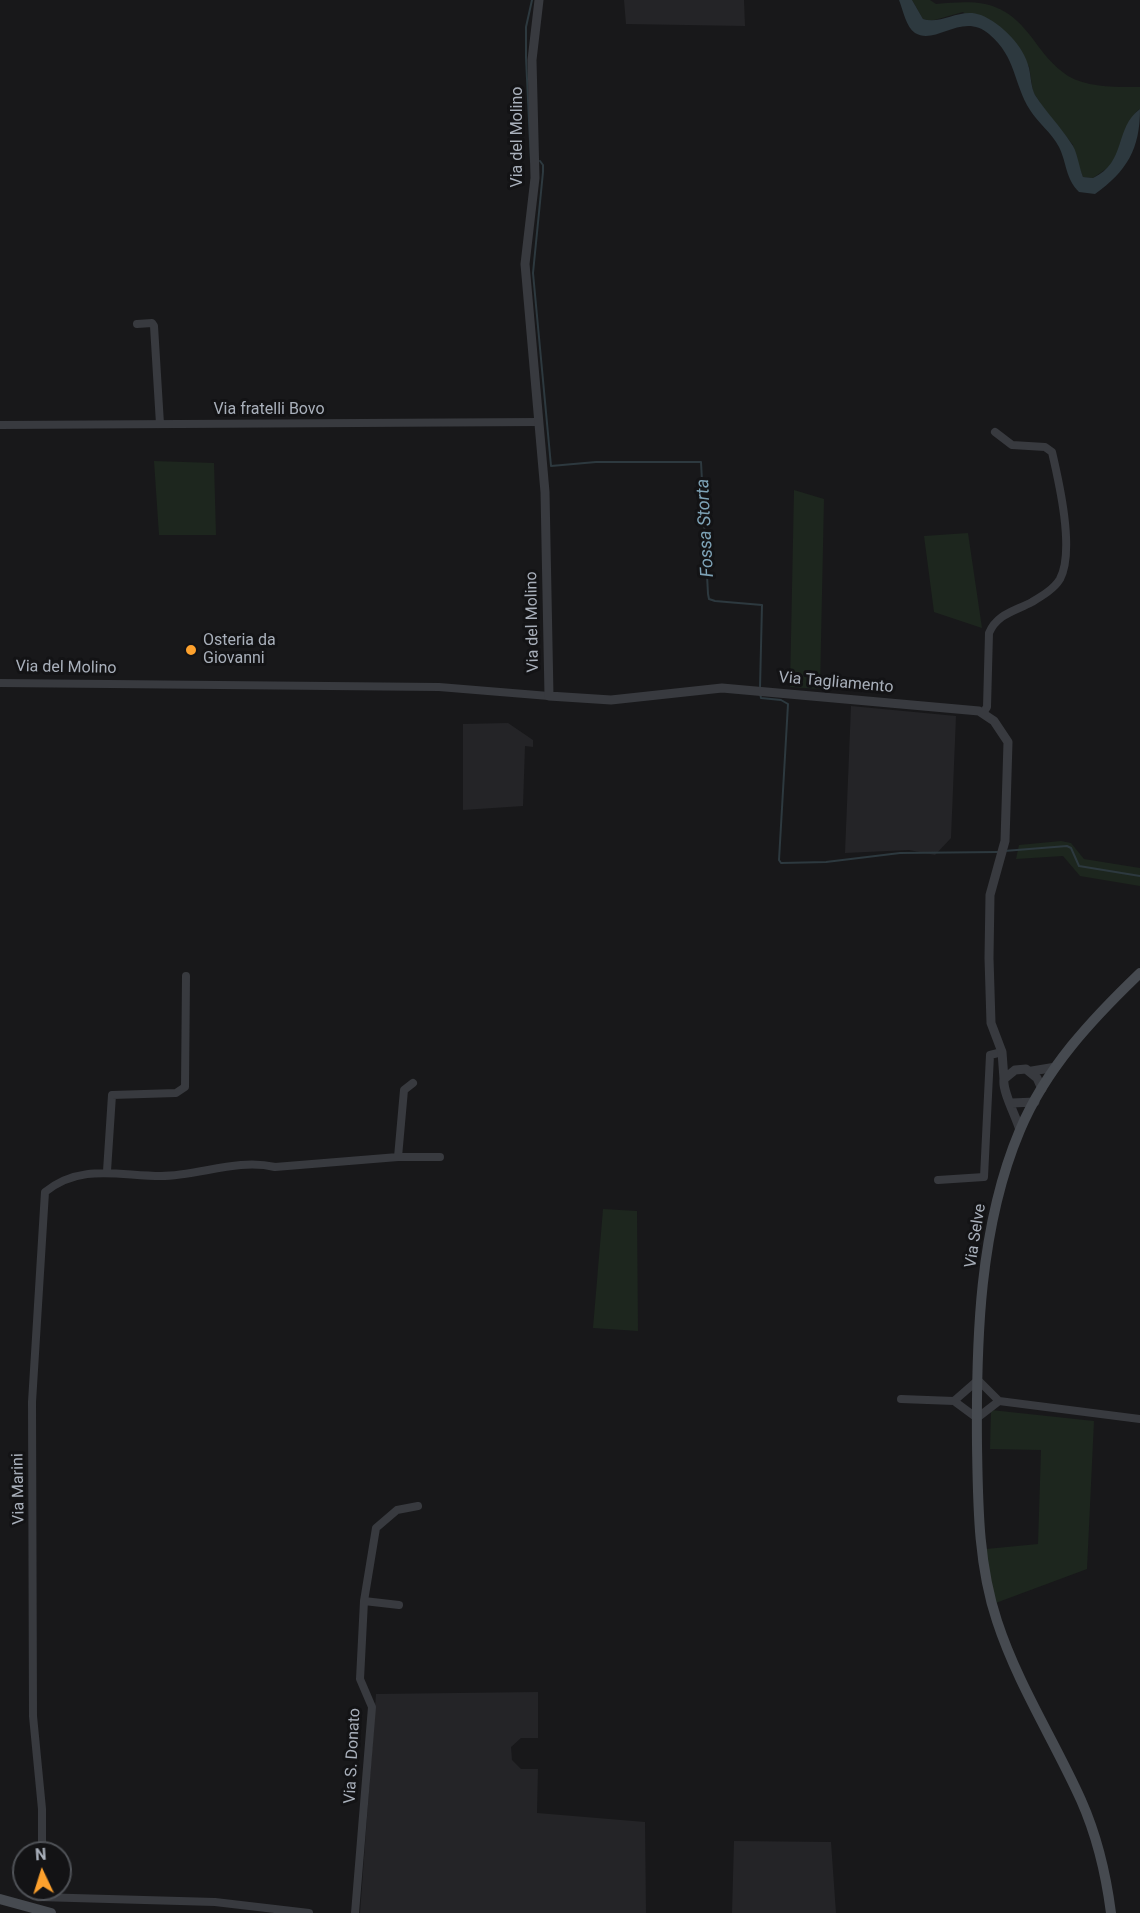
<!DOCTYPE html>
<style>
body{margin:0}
#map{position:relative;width:1140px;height:1913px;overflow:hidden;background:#18181a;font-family:Roboto,sans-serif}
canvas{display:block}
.north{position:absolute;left:12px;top:1841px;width:60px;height:60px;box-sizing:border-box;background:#131315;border:2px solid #4f5257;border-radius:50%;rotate:356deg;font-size:16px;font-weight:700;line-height:24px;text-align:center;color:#a9b0bb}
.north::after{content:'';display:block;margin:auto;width:21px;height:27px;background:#fda12d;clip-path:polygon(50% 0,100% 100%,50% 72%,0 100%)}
</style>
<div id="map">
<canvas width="1140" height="1913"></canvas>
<div class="north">N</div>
</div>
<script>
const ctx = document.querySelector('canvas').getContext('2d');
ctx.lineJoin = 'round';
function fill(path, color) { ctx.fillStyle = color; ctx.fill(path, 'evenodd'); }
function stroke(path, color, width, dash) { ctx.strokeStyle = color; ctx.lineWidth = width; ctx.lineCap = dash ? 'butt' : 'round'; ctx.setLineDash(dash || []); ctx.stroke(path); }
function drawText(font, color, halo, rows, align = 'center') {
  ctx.font = font + ' Roboto,sans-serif'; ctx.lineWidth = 6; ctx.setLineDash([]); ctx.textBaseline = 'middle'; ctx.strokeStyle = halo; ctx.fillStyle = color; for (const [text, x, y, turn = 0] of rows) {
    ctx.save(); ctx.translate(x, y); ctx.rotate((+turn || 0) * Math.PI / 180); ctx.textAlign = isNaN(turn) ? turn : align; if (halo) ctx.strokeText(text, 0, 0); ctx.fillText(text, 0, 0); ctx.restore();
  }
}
fill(new Path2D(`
 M624 0H744L745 26 626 24Z
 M851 706 956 716 951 838 935 855 909 850 845 853Z
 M508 723 533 740V747L525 746 523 806 463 810V724Z
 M538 1692V1738H521L511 1747 512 1760 521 1769H538L537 1813 645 1822 646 1913H360L376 1694Z
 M734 1841 831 1842 836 1913H732Z`), '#242427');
fill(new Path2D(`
 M912 0H930L936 4C980 0 1004 0 1033 39 1043 53 1053 66 1068 76 1089 88 1116 87 1140 87V109L1136 112 1113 164 1093 178 1083 177 1076 161 1073 145 1047 113 1033 92 1029 66 963 12 931 21 923 19Z
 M154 461 214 463 216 535H159Z
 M794 490 824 499 820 689 790 687Z
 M968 533 982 628 934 612 924 536Z
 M1061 841 1071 843 1084 859 1140 868V886L1080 876 1063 856 1016 859 1019 845Z
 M603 1209 637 1211 638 1331 593 1328Z
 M991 1410 1094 1421 1087 1569 993 1604 986 1549 1038 1544 1041 1450 990 1449Z`), '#1d261e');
fill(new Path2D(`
 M899 0H912L923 19C942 25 960 7 981 15 1002 24 1024 46 1029 68 1031 77 1031 87 1035 95 1046 112 1060 126 1071 143 1077 150 1079 167 1083 177L1093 178C1127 162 1114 128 1140 109 1140 149 1127 171 1095 194L1079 192C1065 178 1067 163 1059 147 1052 133 1038 123 1030 110 1013 83 1017 58 989 34 962 11 936 46 915 33 906 27 903 10 899 0Z`), '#2d393f');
stroke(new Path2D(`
 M540 161 543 165V172L533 273 551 466 596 462H701L708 594 709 599 715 601 762 605 760 688
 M531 162 526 58V27L532 0
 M760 693 761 698 781 700 788 704 779 860 781 863 826 862 900 853 998 852
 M1004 851 1067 846 1071 848 1079 866 1140 876`), '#2d393f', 2);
stroke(new Path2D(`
 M137 324 152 323 154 326 160 424
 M0 425 539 422
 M0 683 439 687 549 696
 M983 713 987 707 989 633C997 614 1015 611 1032 602 1042 596 1054 589 1060 579 1075 551 1059 482 1052 452L1045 447 1012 445 995 432
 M398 1157 404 1090 413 1083
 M107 1171 112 1095 176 1093 185 1087 186 976
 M938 1180 984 1177 990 1055 1002 1052
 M901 1399 954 1401 977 1418 999 1401
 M954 1401 978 1380 999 1401 1140 1419
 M364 1601 399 1605
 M42 1853V1809L33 1716 32 1402 45 1192C81 1163 119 1176 161 1176 199 1176 237 1158 275 1167L398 1157H440
 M38 1897 215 1902 309 1913
 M355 1913 372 1707 360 1679 364 1601 376 1528 397 1510 418 1506`), '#383a3f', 8);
stroke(new Path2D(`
 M539 0 532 60 535 178 525 264 545 492 549 696 611 700 722 688 979 711 994 721 1008 742 1005 841 990 895 989 958 991 1023 1002 1052 1004 1079
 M1032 1071 1056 1067
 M1012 1103 1035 1102
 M1020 1130C1016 1116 1002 1091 1004 1079L1015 1070 1026 1069 1037 1078 1042 1089`), '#383a3f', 9);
stroke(new Path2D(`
 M0 1899 51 1913
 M1111 1913C1106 1874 1097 1836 1081 1800 1054 1740 1018 1685 997 1621 978 1564 978 1505 977 1445 976 1340 979 1227 1020 1130 1046 1068 1092 1019 1140 973`), '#464a50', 10);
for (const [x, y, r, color] of [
 [191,650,6,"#fda12d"]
]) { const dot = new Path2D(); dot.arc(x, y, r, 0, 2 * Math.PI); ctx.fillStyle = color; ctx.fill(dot); stroke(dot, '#131315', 2); }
drawText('16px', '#a9b0bb', '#131315', [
 ["Via del Molino",518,137,-90],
 ["Via fratelli Bovo",269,410],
 ["Via del Molino",533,622,-91],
 ["Via del Molino",66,668,1],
 ["Via Tagliamento",836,683,5],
 ["Via Selve",976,1236,-81],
 ["Via Marini",19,1489,-91],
 ["Via S. Donato",353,1756,-87]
]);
drawText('16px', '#a9b0bb', '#131315', [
 ["Osteria da",203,641],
 ["Giovanni",203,659]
], 'left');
drawText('italic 18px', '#7ea3b7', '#131315', [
 ["Fossa Storta",706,528,-93]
]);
</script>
